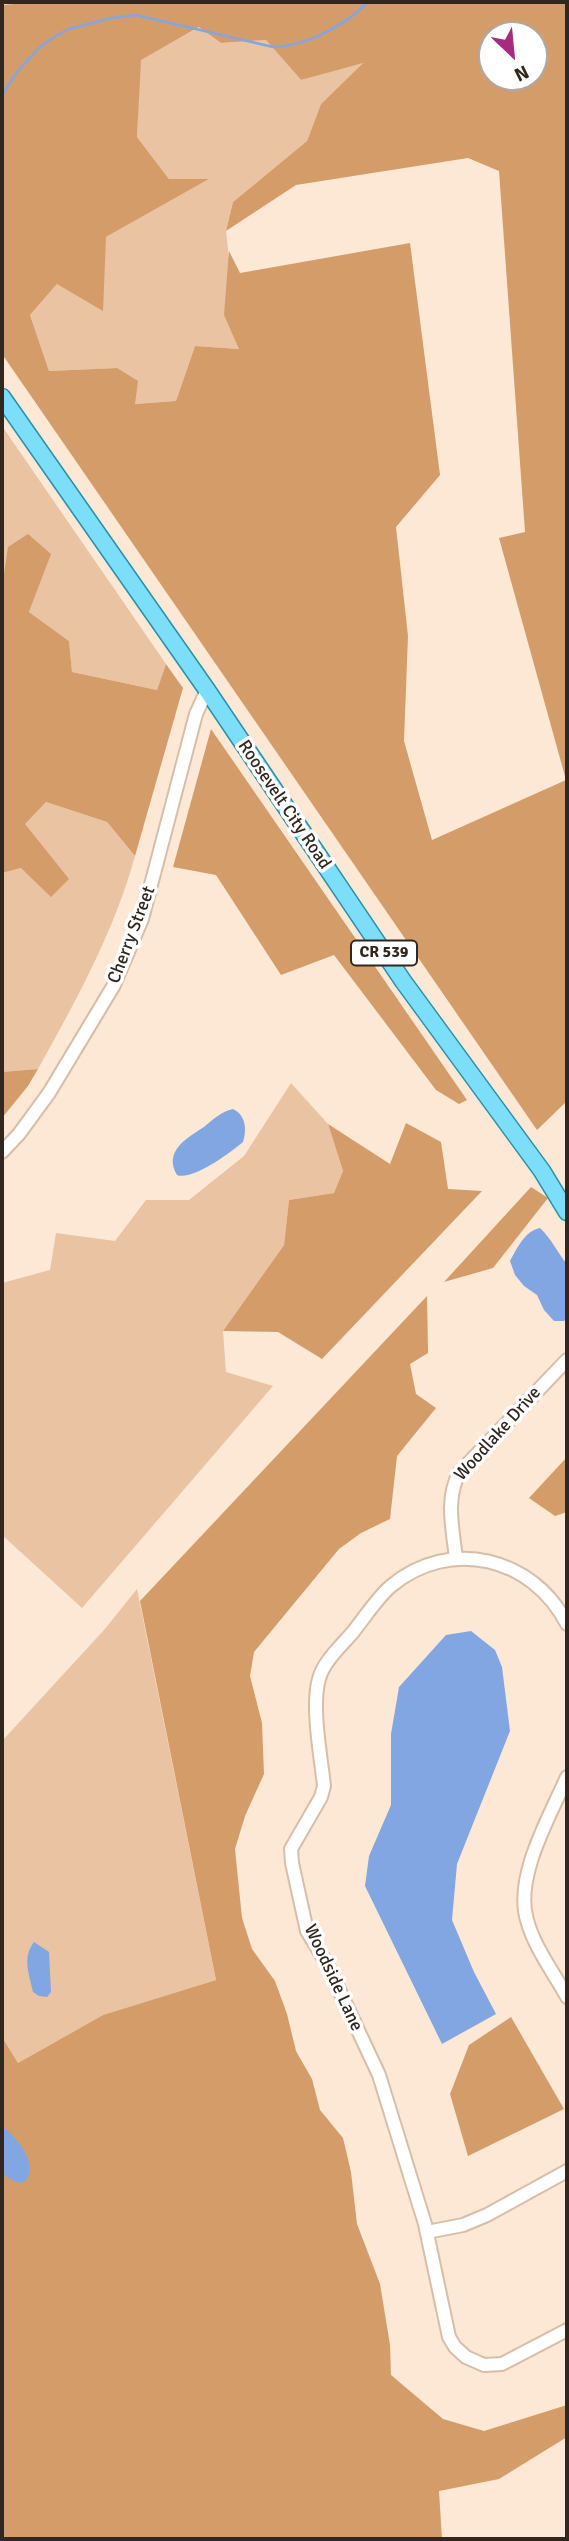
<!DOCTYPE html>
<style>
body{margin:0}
#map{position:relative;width:569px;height:2541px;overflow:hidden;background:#fde8d5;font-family:Signika,sans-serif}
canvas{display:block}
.frame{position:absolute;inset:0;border:4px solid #31271e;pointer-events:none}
.north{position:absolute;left:478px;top:21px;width:70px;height:70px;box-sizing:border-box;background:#fff;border:2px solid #ada9a5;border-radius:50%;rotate:154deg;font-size:19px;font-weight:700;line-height:28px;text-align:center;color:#31271e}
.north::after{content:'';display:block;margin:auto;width:24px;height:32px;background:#a62b7f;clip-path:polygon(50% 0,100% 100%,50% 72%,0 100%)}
</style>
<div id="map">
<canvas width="569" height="2541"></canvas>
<div class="frame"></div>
<div class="north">N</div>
</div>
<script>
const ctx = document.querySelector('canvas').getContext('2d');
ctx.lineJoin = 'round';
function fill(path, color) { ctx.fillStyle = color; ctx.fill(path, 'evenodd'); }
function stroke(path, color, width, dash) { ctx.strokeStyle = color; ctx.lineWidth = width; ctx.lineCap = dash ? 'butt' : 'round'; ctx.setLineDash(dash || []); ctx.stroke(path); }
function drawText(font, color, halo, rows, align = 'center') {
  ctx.font = font + ' Signika,sans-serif'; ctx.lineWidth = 7; ctx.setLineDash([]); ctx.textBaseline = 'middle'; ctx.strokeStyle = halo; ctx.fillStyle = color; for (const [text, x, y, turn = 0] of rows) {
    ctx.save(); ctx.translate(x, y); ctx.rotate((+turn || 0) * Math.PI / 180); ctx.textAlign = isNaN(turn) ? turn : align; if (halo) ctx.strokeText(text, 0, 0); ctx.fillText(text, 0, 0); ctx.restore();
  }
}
fill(new Path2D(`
 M200 27 221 43 266 40 301 80 364 62 321 104 307 141 233 202 226 231 239 349 195 346 176 401 134 404 117 368 49 371 30 315 57 284 106 237 207 180 169 179 137 137 140 60Z
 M2 426 166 664 157 690 72 672 69 641 29 612 50 554 2 588Z
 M46 802 107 822 135 856C114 932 76 1001 38 1069L2 1072V873L21 868 24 824Z
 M291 1083 328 1124 343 1171 334 1193 289 1200 284 1245 223 1331 226 1372 273 1386 82 1608 2 1535V1283L50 1270 56 1233 115 1241 146 1200H189L244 1156Z
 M137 1589 216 1980 103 2015 18 2063 2 2037V1741L104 1630Z`), '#e9c3a2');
fill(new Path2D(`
 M37 2H567V1101L537 1130 2 354V5ZM199 27 221 43 266 40 301 80 363 63 321 104 307 141 233 202 226 231 296 185 468 158 499 171 525 532 499 538 566 780 432 840 404 741 408 636 396 527 440 475 410 243 240 273 229 251 224 315 239 349 195 346 176 401 135 404 138 381 117 368 49 371 30 315 57 284 103 311 106 237 209 179H169L137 137 141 60ZM534 35V77H492V35Z
 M28 534 51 554 29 612 69 641 72 672 157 690 166 664 183 688 135 856 107 822 46 802 25 824 69 879 51 897 21 868 2 873V588L8 547Z
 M211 729 467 1100 459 1104 436 1090 334 955 281 975 216 875 173 867Z
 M38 1069 28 1086 2 1118V1072Z
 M406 1123 441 1142 448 1189 482 1191 322 1359 278 1332 223 1331 284 1245 289 1200 334 1193 343 1171 328 1124 390 1164Z
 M531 1187 548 1198 493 1268 444 1282Z
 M427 1296 428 1353 410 1364 416 1394 436 1408 397 1456 390 1519 361 1533 339 1549 254 1652 250 1676 262 1723 264 1774 245 1816 235 1849 242 1918 252 1949 275 1981 287 2014 296 2051 312 2079 320 2110 343 2138 351 2172 357 2224 380 2284 390 2345 391 2375 443 2419 484 2431 567 2405V2437L499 2479 439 2491 442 2539H2V2037L18 2063 103 2015 216 1980 140 1601Z
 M567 1457V1512L555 1516 529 1498Z
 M511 2017 564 2109 468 2156 450 2094 469 2045Z`), '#d49c69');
fill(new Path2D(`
 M233 1109C246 1115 247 1130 243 1142 230 1153 192 1181 177 1175 163 1151 187 1138 204 1127 214 1119 220 1112 233 1109Z
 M540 1228C551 1238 557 1252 567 1264V1318L564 1321H554L544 1310 537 1295 524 1286 515 1275 510 1261C517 1248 525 1231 540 1228Z
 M471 1631 495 1650 502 1667 510 1731 457 1864 452 1920 474 1972 496 2014 442 2044 365 1886 369 1856 391 1805V1734L399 1687 446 1635Z
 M34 1942 49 1952 51 1992 47 1997 39 1996 33 1992C29 1973 22 1958 34 1942Z
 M2 2127C17 2135 42 2169 23 2183L13 2181 2 2173Z`), '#82a6e1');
stroke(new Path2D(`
 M2 96 16 73 39 48 54 37 69 29 111 18 136 15 273 47C307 46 344 26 368 2`), '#82a6e1', 2.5);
const minor = new Path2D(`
 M2 1152 19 1134 49 1093 114 985 142 919 196 714 207 690
 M456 1559C453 1529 445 1501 459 1473L567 1360
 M567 1624C533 1557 450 1537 391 1586 377 1598 365 1617 353 1632 342 1645 323 1662 319 1679 311 1706 321 1757 324 1786L321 1797 291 1849 292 1863 307 1931 327 1964 379 2075 425 2224 449 2337 455 2347 466 2357 484 2365 502 2364 567 2330
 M567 1777C550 1816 514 1877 527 1920 534 1947 554 1973 567 1997
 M427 2232 463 2225 487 2215 567 2171`);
const major = new Path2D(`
 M2 397 207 690 403 981 542 1171 567 1212`);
stroke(minor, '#d8bea8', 16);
stroke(major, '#2a90aa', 19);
stroke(minor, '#fff', 12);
stroke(major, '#7ddefa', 16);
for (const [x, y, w] of [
 [384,953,66]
]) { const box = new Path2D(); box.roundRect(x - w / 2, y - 12.5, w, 25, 5); ctx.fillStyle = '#fff'; ctx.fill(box); stroke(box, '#31271e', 2); }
drawText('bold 16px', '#31271e', null, [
 ["CR 539",384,953]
]);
drawText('18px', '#31271e', '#fff', [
 ["Roosevelt City Road",284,805,56],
 ["Cherry Street",132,935,-69],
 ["Woodlake Drive",498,1434,-48],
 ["Woodside Lane",333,1978,65]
]);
</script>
